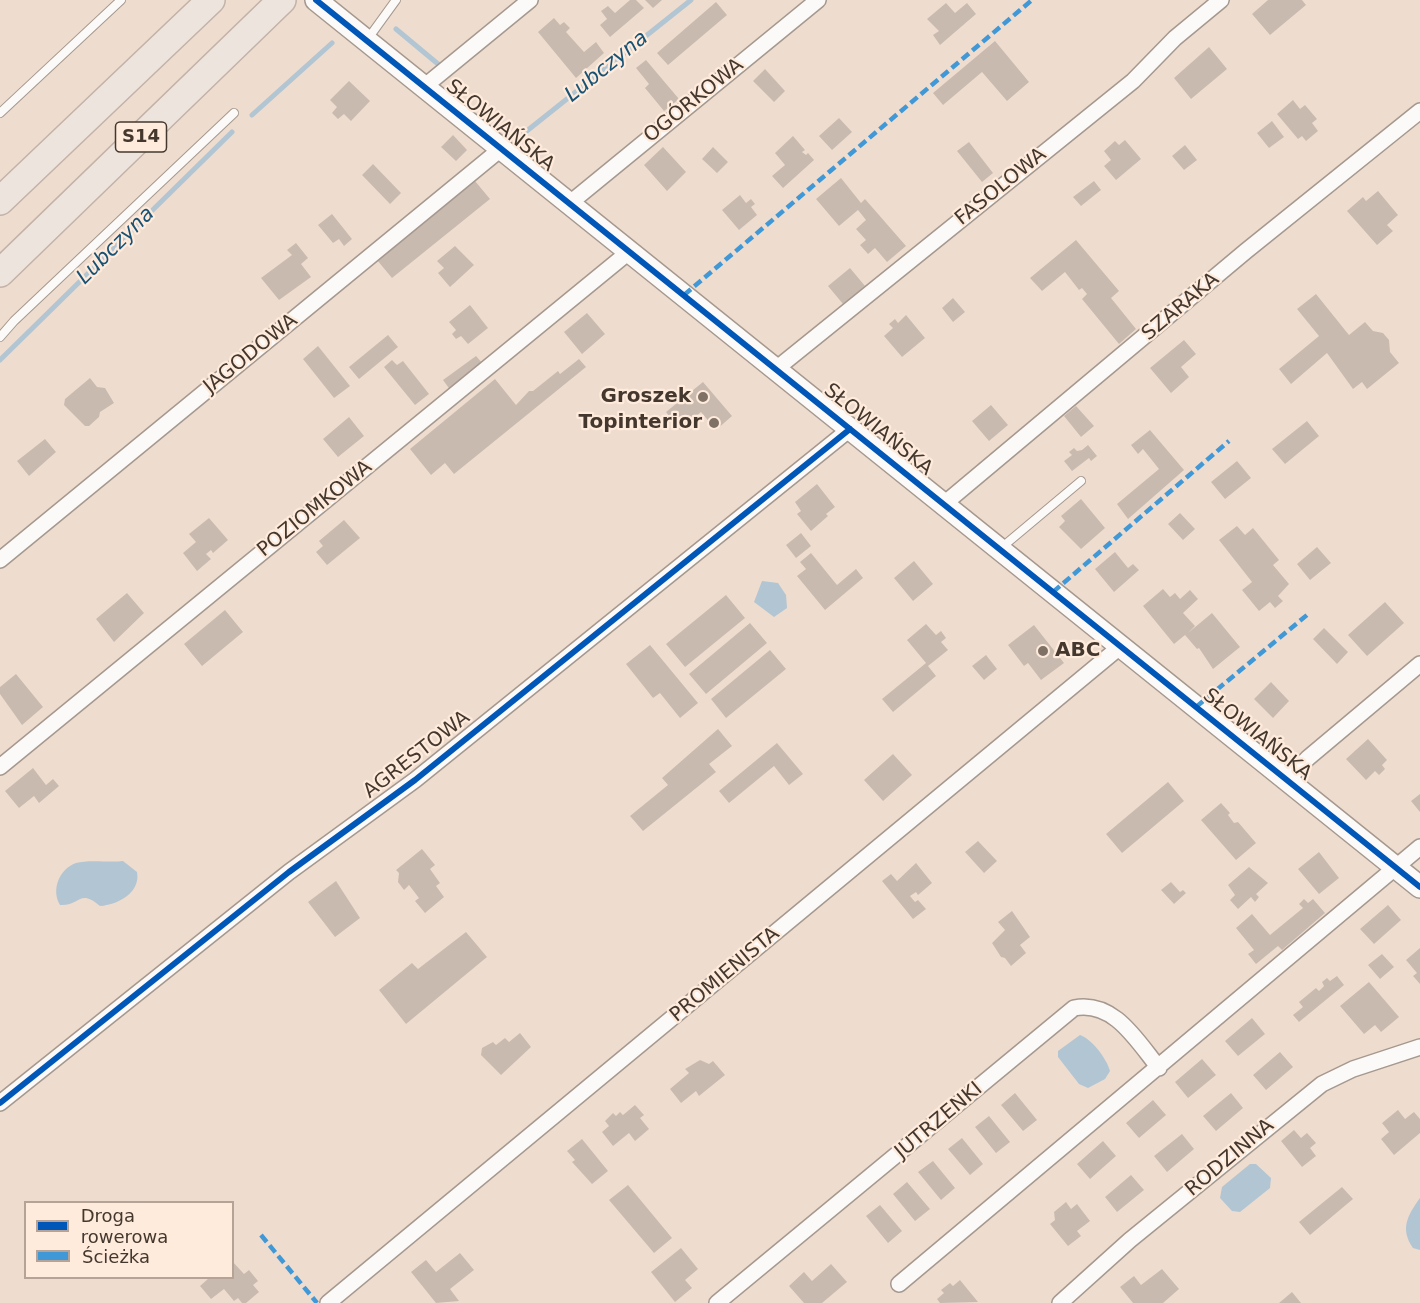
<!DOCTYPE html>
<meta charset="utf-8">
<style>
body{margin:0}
#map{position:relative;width:1420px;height:1303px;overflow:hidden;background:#eedccf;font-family:"DejaVu Sans",sans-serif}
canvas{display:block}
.legend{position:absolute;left:24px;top:1201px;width:210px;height:78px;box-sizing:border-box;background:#feebdc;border:2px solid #b4a396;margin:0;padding:8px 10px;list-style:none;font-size:18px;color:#44382e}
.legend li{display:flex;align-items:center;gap:12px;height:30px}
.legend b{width:30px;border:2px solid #b4a396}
</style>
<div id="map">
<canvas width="1420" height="1303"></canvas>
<ul class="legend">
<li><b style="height:8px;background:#0057b8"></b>Droga rowerowa</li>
<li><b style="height:8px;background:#4098d7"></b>Ścieżka</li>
</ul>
</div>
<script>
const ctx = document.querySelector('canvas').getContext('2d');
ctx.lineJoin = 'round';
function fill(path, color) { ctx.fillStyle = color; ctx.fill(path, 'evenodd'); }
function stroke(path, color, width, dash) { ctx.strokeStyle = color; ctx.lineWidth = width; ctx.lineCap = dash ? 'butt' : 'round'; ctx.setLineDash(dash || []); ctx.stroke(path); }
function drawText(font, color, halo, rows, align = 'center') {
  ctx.font = font + ' "DejaVu Sans",sans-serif'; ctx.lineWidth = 4.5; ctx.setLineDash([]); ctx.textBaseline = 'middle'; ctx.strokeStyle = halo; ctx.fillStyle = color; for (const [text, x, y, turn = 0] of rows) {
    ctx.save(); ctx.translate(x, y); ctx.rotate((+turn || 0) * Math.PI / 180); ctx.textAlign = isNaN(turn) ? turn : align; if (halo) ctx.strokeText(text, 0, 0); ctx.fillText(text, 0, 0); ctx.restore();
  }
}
fill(new Path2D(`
 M762 581 778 583 786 595 787 608 774 617 754 602Z
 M123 861 137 872C141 893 117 905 100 906 79 888 81 906 60 905 51 890 59 869 76 863 90 859 109 863 123 861Z
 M1080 1035C1092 1039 1107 1059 1110 1071L1105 1079 1088 1088 1079 1084 1058 1057V1051Z
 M1250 1164H1256L1271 1178 1270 1188 1240 1212 1232 1211 1220 1198 1222 1187Z
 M1420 1198V1250L1413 1248C1400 1229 1407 1216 1420 1198Z`), '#b2c5d2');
stroke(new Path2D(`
 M396 29 438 64
 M252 115 332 43
 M523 134 691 0
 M0 360 232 132`), '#b2c5d2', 5);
fill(new Path2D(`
 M630 0H636L644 8 610 37 600 25 607 19 601 11 608 6 615 13Z
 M645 0H662L653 8Z
 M1268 0H1302L1306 5 1270 35 1252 14Z
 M716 2 727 15 668 65 657 53Z
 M946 3 955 13 967 3 976 14 940 45 933 35 939 31 927 19Z
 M554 18 560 25 564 22 570 28 566 32 584 52 596 42 604 53 576 78 538 32Z
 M995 41 1029 82 1007 101 982 72 943 105 933 93Z
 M1209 47 1227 69 1191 99 1174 78Z
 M646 60 679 99 664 111 645 88 649 84 636 68Z
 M765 69 785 91 774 102 753 81Z
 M349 81 370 101 351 121 344 114 338 119 332 113 337 107 330 100Z
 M1293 100 1300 109 1305 105 1317 119 1312 123 1318 131 1306 141 1302 136 1298 139 1277 114Z
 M839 118 852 132 832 150 819 136Z
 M1272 121 1284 137 1269 148 1257 133Z
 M453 135 467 150 456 161 441 147Z
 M793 136 805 150 802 152 806 155 808 153 814 160 783 188 772 176 785 165 775 153Z
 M1125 140 1141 159 1116 180 1104 166 1111 160 1104 151 1115 141 1119 145Z
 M969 142 993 173 982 182 957 151Z
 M1185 145 1197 160 1184 170 1172 156Z
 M663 147 686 172 667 191 644 165Z
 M713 147 728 162 717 173 702 159Z
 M373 164 401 193 390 204 362 175Z
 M841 178 861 203 865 199 906 246 887 262 875 248 868 254 860 245 866 240 856 229 866 220 858 210 839 226 816 199Z
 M475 181 490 199 392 278 377 260Z
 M1094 181 1101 190 1081 206 1073 197Z
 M1378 191 1398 215 1387 225 1393 231 1377 245 1347 211 1363 197 1366 201Z
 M740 195 746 203 751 199 755 204 751 207 757 215 739 230 722 210Z
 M332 214 352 239 344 246 339 239 333 243 318 225Z
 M1076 240 1119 291 1111 298 1136 329 1119 344 1082 299 1087 294 1082 288 1079 290 1065 272 1042 291 1030 278Z
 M296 243 308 258 301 264 311 277 279 300 261 278 292 255 287 250Z
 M455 246 474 265 450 287 438 273 444 268 437 261Z
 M850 268 865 286 843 304 828 286Z
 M1316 294 1349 335 1365 322 1373 331 1383 333 1389 340 1390 352 1399 363 1367 389 1362 382 1353 389 1327 353 1291 384 1279 369 1319 336 1297 309Z
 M953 298 965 312 953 322 942 308Z
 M470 305 488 328 468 344 461 336 456 339 452 334 456 330 449 322Z
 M587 313 605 334 582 354 564 332Z
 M906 315 925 338 902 357 884 336 893 328 889 324 895 319 898 323Z
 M388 335 398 347 359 379 349 367Z
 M1184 340 1196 354 1181 367 1189 377 1171 393 1150 368Z
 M318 346 350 386 334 398 303 359Z
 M476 356 483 364 451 391 443 380Z
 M579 359 586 367 454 474 445 463 431 475 410 449 495 379 516 405 529 391H533L558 371 560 374Z
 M392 360 397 365 403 361 429 394 415 405 384 367Z
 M90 378 97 387 105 388 114 403 100 412 99 417 89 426H85L64 405 65 399Z
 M703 382 732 416 716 430 701 412 680 430 666 412Z
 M991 405 1008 425 989 441 972 421Z
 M1076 406 1094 426 1081 437 1064 416Z
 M349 417 364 436 338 457 323 439Z
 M1307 421 1319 436 1285 464 1272 449Z
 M1150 430 1184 470 1128 519 1117 504 1159 469 1143 449 1138 454 1131 445Z
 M45 439 56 452 29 476 17 461Z
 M1088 445 1097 456 1091 461 1089 458 1072 471 1064 461 1072 455 1069 452 1074 448 1077 451 1082 450Z
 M1237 461 1251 478 1225 499 1211 482Z
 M817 484 835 507 826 514 828 516 811 531 797 514 801 511 795 502Z
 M1081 499 1105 528 1081 549 1059 527 1065 521 1061 516Z
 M1180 513 1195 529 1183 540 1168 524Z
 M209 518 228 540 213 553 211 550 206 554 211 559 197 571 183 553 196 542 189 534Z
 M344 520 360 538 327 565 316 552 323 546 319 541Z
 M1237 526 1245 535 1253 528 1279 560 1273 565 1289 584 1278 596 1283 601 1275 608 1270 602 1259 611 1242 590 1252 582 1219 540Z
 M801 533 811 546 796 558 786 545Z
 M1317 547 1331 563 1310 580 1297 564Z
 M1115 552 1128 568 1133 564 1139 570 1114 592 1095 569Z
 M811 553 837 585 856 569 863 578 825 610 797 576 806 569 800 562Z
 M914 561 933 584 913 601 894 578Z
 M1163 589 1170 597 1175 593 1180 599 1190 590 1198 599 1183 613 1195 626 1188 633 1212 613 1240 647 1213 669 1199 648 1197 649 1185 635 1174 644 1143 606Z
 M127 593 144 613 114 642 96 619Z
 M726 595 745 618 685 667 666 644Z
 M1385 602 1404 623 1367 656 1348 635Z
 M225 610 243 632 202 666 184 644Z
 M750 623 767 643 706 694 689 674Z
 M926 624 936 635 941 631 946 638 941 642 948 650 928 666 936 676 893 712 882 699 926 663 907 640Z
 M1034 625 1064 663 1041 680 1028 663 1024 666 1008 645Z
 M1324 628 1348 652 1337 664 1313 639Z
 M650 645 698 703 680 718 660 693 653 698 626 664Z
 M770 650 786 669 726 718 711 699Z
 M986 655 997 669 984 680 972 666Z
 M16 674 43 707 22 725 0 694V687Z
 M1271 682 1289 701 1273 718 1254 699Z
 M718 729 732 746 709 764 716 772 643 831 630 816 668 785 662 778Z
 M1368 739 1387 760 1382 765 1385 769 1379 775 1375 771 1366 780 1346 759Z
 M777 743 803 774 789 785 774 766 729 803 719 791Z
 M893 754 912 775 883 801 864 780Z
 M33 768 46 785 53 779 59 786 39 803 34 796 19 808 5 791Z
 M1168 782 1184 801 1122 853 1106 834Z
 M1420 794V812L1411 801Z
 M1221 803 1230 813 1228 815 1234 823 1238 822 1256 843 1236 860 1201 820Z
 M978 841 997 861 984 873 965 852Z
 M422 849 435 865 430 869 440 883 436 886 444 897 425 913 415 901 419 898 409 885 404 890 398 882 399 873 396 870Z
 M1319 852 1339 878 1319 894 1298 869Z
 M916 863 932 883 918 895 916 892 910 896 915 902 918 900 926 909 913 919 882 881 891 874 897 881Z
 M1249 867 1268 883 1256 894 1259 897 1255 902 1251 897 1238 909 1230 900 1235 895 1228 885Z
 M336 881 360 918 335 937 308 902Z
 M1171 882 1180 892 1183 890 1186 893 1174 904 1161 890Z
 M1304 899 1308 903 1313 899 1325 913 1282 950 1278 946 1256 964 1248 954 1254 950 1236 928 1252 914 1270 935 1303 908 1299 904Z
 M1388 905 1401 920 1374 944 1360 929Z
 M1012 911 1030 937 1020 945 1026 953 1011 966 1005 958 1001 957 992 943 1005 930 998 922Z
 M466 932 487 957 406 1024 379 990 412 963 418 969Z
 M1420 948V984L1413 976 1417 973 1406 960Z
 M1382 954 1394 967 1380 979 1368 965Z
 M1337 976 1344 985 1299 1022 1293 1015 1303 1007 1299 1002 1316 988 1319 991 1324 986 1322 982 1327 978 1330 981Z
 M1369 982 1399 1017 1381 1032 1375 1025 1364 1034 1340 1006Z
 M1252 1018 1265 1034 1238 1056 1225 1041Z
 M520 1033 531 1047 501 1075 481 1055 482 1048 493 1042 496 1045 505 1038 509 1042Z
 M1280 1052 1293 1067 1266 1090 1253 1075Z
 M1202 1059 1216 1075 1188 1098 1175 1082Z
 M700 1060 709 1064 713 1061 725 1075 699 1096 696 1091 681 1103 670 1089 689 1073 685 1069Z
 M1015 1093 1037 1120 1023 1131 1001 1105Z
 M1231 1093 1243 1108 1216 1131 1203 1116Z
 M1153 1100 1166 1115 1139 1138 1126 1123Z
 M635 1105 644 1115 640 1118 649 1129 635 1141 629 1133 613 1146 602 1132 609 1126 605 1121 613 1113 616 1116 620 1112 623 1115Z
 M1398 1110 1405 1119 1414 1112 1420 1119V1133L1394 1155 1381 1139 1389 1132 1382 1123Z
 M989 1116 1010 1142 996 1153 975 1127Z
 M1294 1130 1301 1138 1307 1133 1316 1143 1310 1148 1316 1156 1302 1167 1281 1141Z
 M1182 1134 1194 1149 1167 1172 1154 1156Z
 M962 1138 983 1164 970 1175 948 1149Z
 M582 1139 608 1171 592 1184 572 1162 575 1160 567 1151Z
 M1103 1141 1116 1156 1090 1179 1077 1164Z
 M933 1161 955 1188 941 1200 918 1172Z
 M1131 1175 1144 1190 1117 1212 1105 1197Z
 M907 1182 930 1209 915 1221 893 1194Z
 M628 1185 672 1238 654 1253 609 1200Z
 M1342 1187 1353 1199 1310 1235 1299 1222Z
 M1066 1202 1071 1209 1077 1204 1090 1221 1077 1231 1081 1236 1068 1246 1050 1224 1055 1220 1054 1212Z
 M880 1205 902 1231 888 1243 866 1216Z
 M681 1248 698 1269 685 1280 692 1288 675 1302 651 1272Z
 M460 1253 474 1270 450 1289 459 1301 436 1303 411 1272 426 1260 436 1272Z
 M232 1261 244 1274 249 1270 258 1281 253 1285 259 1292 246 1303H242L238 1298 234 1301 224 1289 211 1299 200 1286 209 1278H232Z
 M831 1264 847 1282 822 1303H804L789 1286 804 1272 812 1281Z
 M1162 1269 1179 1289 1163 1303H1133L1120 1287 1134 1276 1141 1285Z
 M960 1280 978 1302 940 1303 937 1299 944 1293 941 1290 950 1283 953 1286Z
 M1292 1292 1301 1303H1279Z`), '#c9bab0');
const lane = new Path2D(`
 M367 40 396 0
 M0 113 121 0
 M0 337 14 321 234 113
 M1001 548 1081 481`);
const street = new Path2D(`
 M425 86 530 0
 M570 203 818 0
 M776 369 1133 81 1175 38 1221 0
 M944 504 1246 251 1420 111
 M0 560 502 148
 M0 767 630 251
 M1287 780 1308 758 1420 664
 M0 1103 289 872 415 780 850 429
 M899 1284 1420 847
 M328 1303 1121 646
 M717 1303 1074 1008C1114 1000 1137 1041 1159 1068
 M1060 1303 1130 1240 1322 1084 1353 1069 1420 1047`);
const secondary = new Path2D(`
 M316 0 1420 887`);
const highway = new Path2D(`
 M0 201 211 0
 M0 273 282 0`);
stroke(lane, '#a5988e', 10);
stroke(street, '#a5988e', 18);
stroke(secondary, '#a5988e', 24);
stroke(highway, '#c3b2a7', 30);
stroke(lane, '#fcfaf8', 8);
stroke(street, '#fcfaf8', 15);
stroke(secondary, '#fcfaf8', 21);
stroke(highway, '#eee4de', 27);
stroke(new Path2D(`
 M684 295 1032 0
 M1053 592 1229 441
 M1196 707 1307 615
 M261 1235 317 1303`), '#4098d7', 4.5, [9, 4.5]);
stroke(new Path2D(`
 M316 0 1420 887
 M0 1103 289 872 415 780 850 429`), '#0057b8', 6);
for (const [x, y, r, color] of [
 [703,397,6,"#807166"],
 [714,423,6,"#807166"],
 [1043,651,6,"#807166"]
]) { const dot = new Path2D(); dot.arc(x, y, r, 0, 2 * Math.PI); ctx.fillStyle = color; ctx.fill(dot); stroke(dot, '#feebdc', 2); }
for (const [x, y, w] of [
 [141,137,51]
]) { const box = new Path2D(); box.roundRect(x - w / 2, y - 15, w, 30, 4.5); ctx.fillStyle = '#feebdc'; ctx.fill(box); stroke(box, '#44382e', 1.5); }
drawText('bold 18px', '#44382e', null, [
 ["S14",141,137]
]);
drawText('20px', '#44382e', '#feebdc', [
 ["OGÓRKOWA",694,101,-39],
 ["SŁOWIAŃSKA",500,126,39],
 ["FASOLOWA",1001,187,-39],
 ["SZARAKA",1181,307,-40],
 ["JAGODOWA",251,354,-39],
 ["SŁOWIAŃSKA",878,430,39],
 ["POZIOMKOWA",315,509,-39],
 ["SŁOWIAŃSKA",1257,735,39],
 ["AGRESTOWA",417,755,-38],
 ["PROMIENISTA",725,975,-40],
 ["JUTRZENKI",939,1121,-40],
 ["RODZINNA",1230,1158,-40]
]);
drawText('bold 20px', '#44382e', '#feebdc', [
 ["Groszek",691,397],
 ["Topinterior",702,423],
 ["ABC",1055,651,"left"]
], 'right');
drawText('italic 21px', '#175174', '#feebdc', [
 ["Lubczyna",607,67,-39],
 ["Lubczyna",116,246,-45]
]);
</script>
